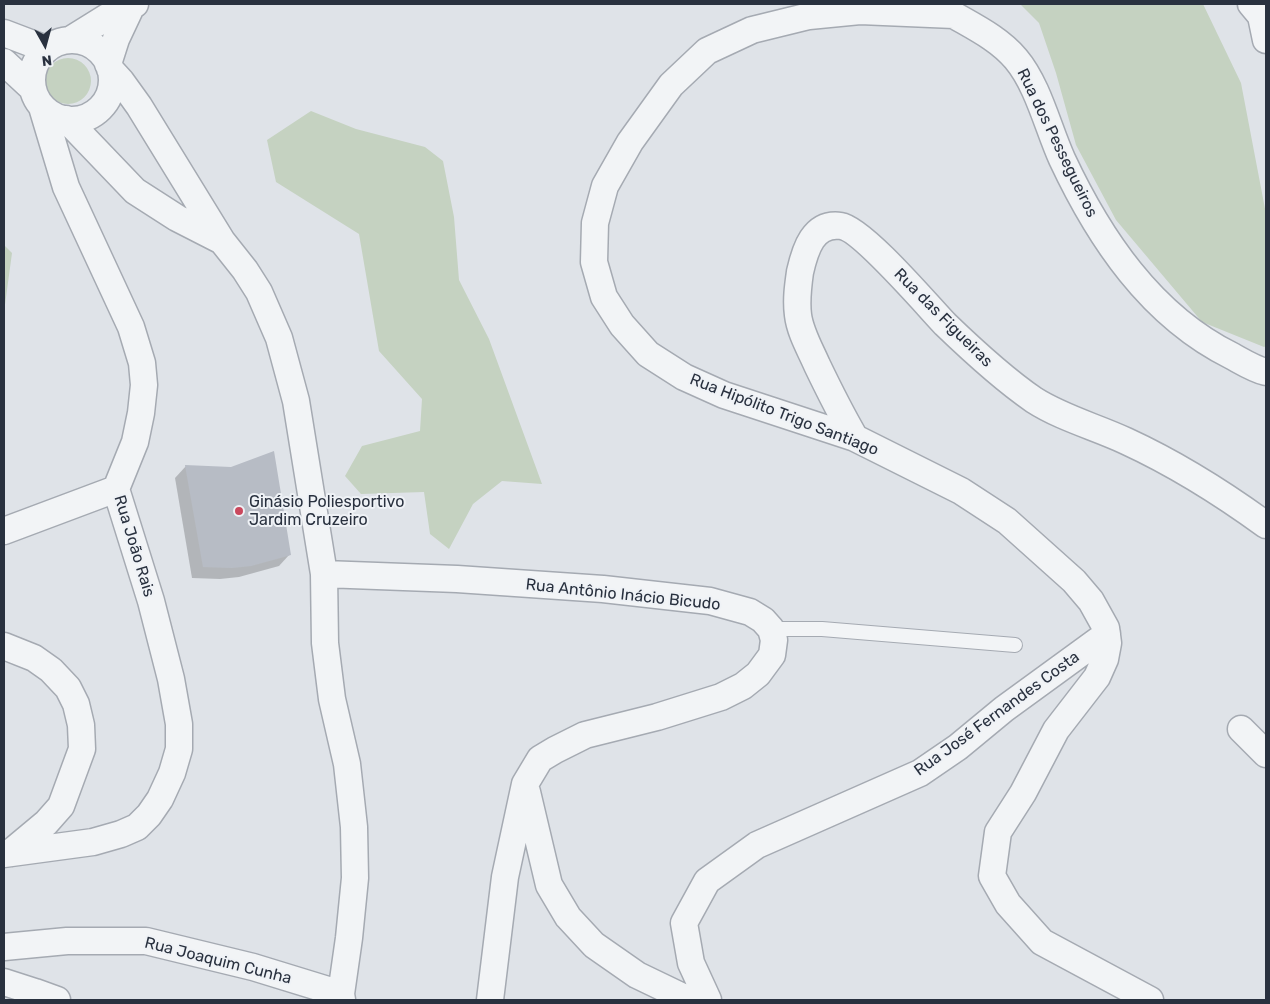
<!DOCTYPE html>
<meta charset="utf-8">
<style>
body{margin:0}
#map{position:relative;width:1270px;height:1004px;overflow:hidden;background:#dfe3e8;font-family:Rubik,sans-serif}
canvas{display:block}
.frame{position:absolute;inset:0;border:5px solid #29313f;pointer-events:none}
.north{position:absolute;left:20px;top:20px;width:50px;height:50px;-webkit-text-stroke:4px #eff2f6;paint-order:stroke;rotate:173deg;font-size:14px;font-weight:700;line-height:20px;text-align:center;color:#29313f}
.north::after{content:'';display:block;margin:auto;width:18px;height:22px;background:#29313f;clip-path:polygon(50% 0,100% 100%,50% 72%,0 100%)}
</style>
<div id="map">
<canvas width="1270" height="1004"></canvas>
<div class="frame"></div>
<div class="north">N</div>
</div>
<script>
const ctx = document.querySelector('canvas').getContext('2d');
ctx.lineJoin = 'round';
function fill(path, color) { ctx.fillStyle = color; ctx.fill(path, 'evenodd'); }
function stroke(path, color, width, dash) { ctx.strokeStyle = color; ctx.lineWidth = width; ctx.lineCap = dash ? 'butt' : 'round'; ctx.setLineDash(dash || []); ctx.stroke(path); }
function drawText(font, color, halo, rows, align = 'center') {
  ctx.font = font + ' Rubik,sans-serif'; ctx.lineWidth = 4; ctx.setLineDash([]); ctx.textBaseline = 'middle'; ctx.strokeStyle = halo; ctx.fillStyle = color; for (const [text, x, y, turn = 0] of rows) {
    ctx.save(); ctx.translate(x, y); ctx.rotate((+turn || 0) * Math.PI / 180); ctx.textAlign = isNaN(turn) ? turn : align; if (halo) ctx.strokeText(text, 0, 0); ctx.fillText(text, 0, 0); ctx.restore();
  }
}
fill(new Path2D(`
 M1020 4H1203L1241 83 1266 214V346L1264 347 1202 322 1116 220 1076 145 1056 73 1039 23Z
 M45 81a23 23 0 1 1 46 0a23 23 0 1 1-46 0Z
 M311 111 356 129 425 147 443 161 454 217 459 280 489 339 542 484 502 481 473 504 449 549 430 534 424 492 361 494 345 476 362 446 420 431 422 399 379 351 359 234 276 182 267 140Z
 M4 245 12 253 4 312Z`), '#c5d2c1');
fill(new Path2D(`
 M186 466 290 554 279 566 239 577 220 579 192 578 175 478Z`), '#0003');
fill(new Path2D(`
 M274 451 291 555 251 566 232 568 203 567 185 465 231 467Z`), '#b7bcc5');
const service = new Path2D(`
 M771 629H822L1015 645`);
const minor = new Path2D(`
 M1251 4 1261 16 1266 40
 M939 6C965 23 996 35 1016 59 1038 85 1048 128 1062 159 1099 238 1151 316 1232 356 1243 362 1254 369 1266 372
 M954 15 860 11 809 16 752 30 707 51 671 85 630 142 605 186 595 223 594 262 604 297 622 325 648 354 684 377 724 395 855 438 961 491 1007 521 1074 581 1091 601 1106 628 1108 643 1105 659 1097 677 1056 730 1023 793 998 832 992 876 1008 904 1042 942 1150 1000
 M4 33 46 49
 M70 40 107 17 135 4
 M32 80a40 40 0 1 1 80 0a40 40 0 1 1-80 0Z
 M4 62 33 89
 M108 64 116 39 132 5
 M110 69 121 81 139 106 222 241
 M66 119 135 191 177 218 222 241 245 270 259 292 279 338 296 401 324 574 325 643 332 699 347 764 354 827 355 878 349 938 341 994 342 1000
 M855 438C841 414 829 390 817 365 810 349 800 332 798 315 796 300 798 286 800 272 805 250 813 222 841 226 862 229 927 305 945 324 973 351 1002 378 1034 400 1062 418 1096 427 1126 441 1176 464 1222 493 1266 525
 M4 531 116 489
 M324 574 457 579 603 589 710 601 750 612 763 620 771 629 774 640 772 655 758 674 743 686 721 697 657 717 585 735 555 750 540 759 525 784 505 877 490 1000
 M4 646 34 658 51 670 68 688 76 704 81 725 82 749 61 806 46 823 10 853
 M1241 729 1266 754
 M527 792 549 885 568 917 594 945 637 975 689 1000
 M4 854 93 842 121 834 137 827 149 815 160 799 172 773 179 749V724L171 679 151 601 116 489 135 442 141 413 144 385 142 363 131 327 66 187 42 107
 M4 947 67 941H146L253 967 341 994
 M4 982 35 992 57 1000
 M708 1000 691 963 684 923 707 881 757 845 920 773 958 747 1004 709 1107 634`);
stroke(service, '#a5aab2', 16);
stroke(minor, '#a5aab2', 29);
stroke(service, '#f2f4f6', 14);
stroke(minor, '#f2f4f6', 26);
for (const [x, y, r, color] of [
 [239,511,5,"#ca485d"]
]) { const dot = new Path2D(); dot.arc(x, y, r, 0, 2 * Math.PI); ctx.fillStyle = color; ctx.fill(dot); stroke(dot, '#eff2f6', 2); }
drawText('16px', '#29313f', '#eff2f6', [
 ["Rua dos Pessegueiros",1057,143,64],
 ["Rua das Figueiras",943,318,45],
 ["Rua Hipólito Trigo Santiago",784,415,21],
 ["Rua João Rais",134,546,73],
 ["Rua Antônio Inácio Bicudo",623,595,6],
 ["Rua José Fernandes Costa",997,714,-36],
 ["Rua Joaquim Cunha",218,961,14]
]);
drawText('16px', '#29313f', '#eff2f6', [
 ["Ginásio Poliesportivo",249,502],
 ["Jardim Cruzeiro",249,520]
], 'left');
</script>
